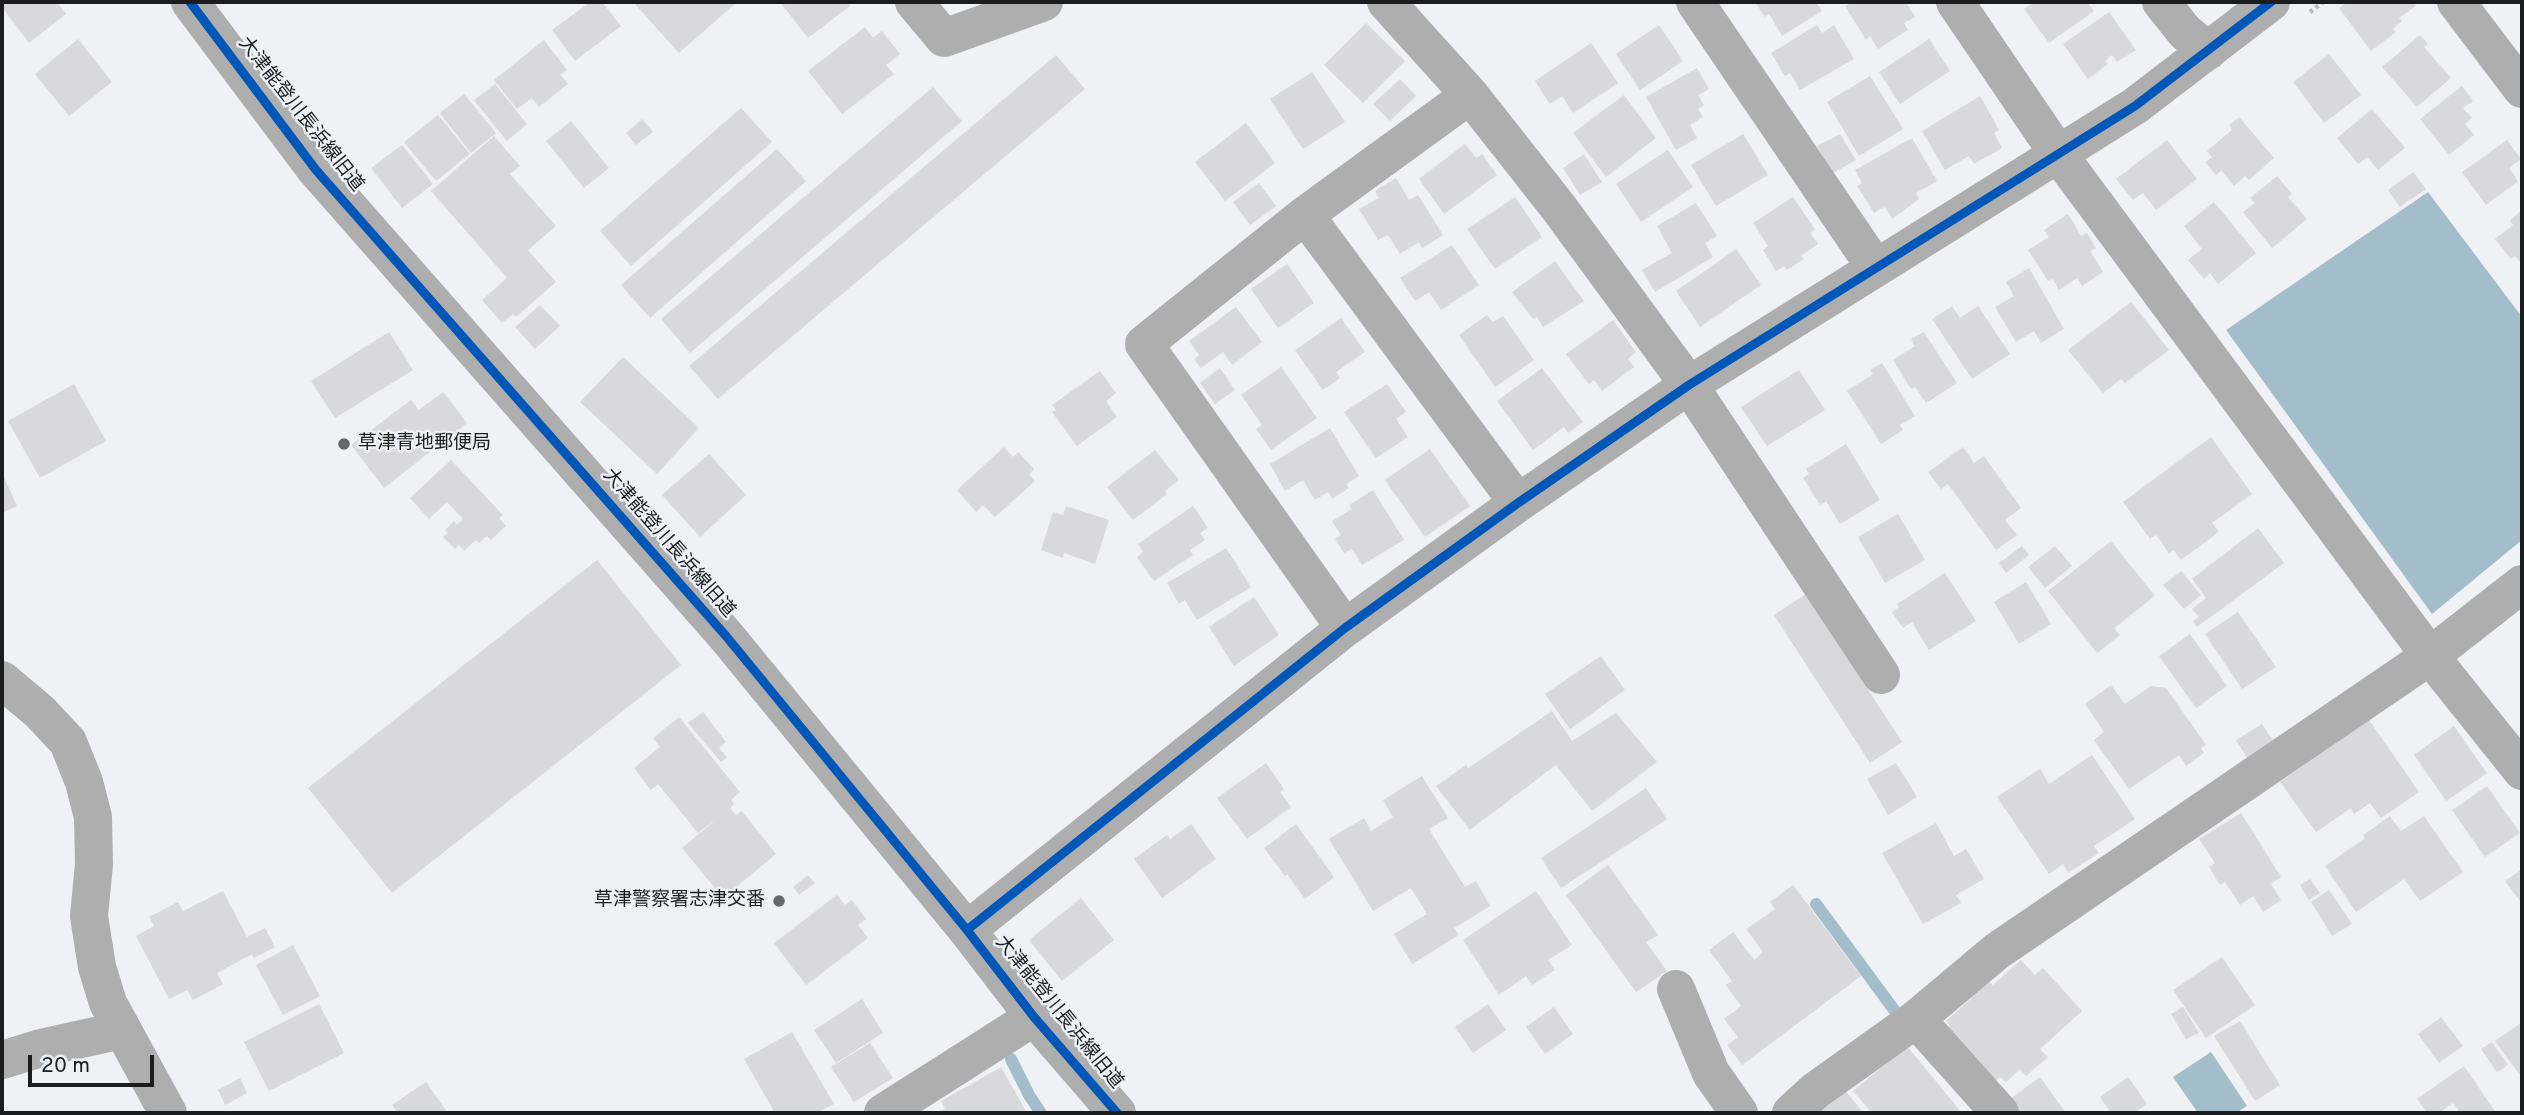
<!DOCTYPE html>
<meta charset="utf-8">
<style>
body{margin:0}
#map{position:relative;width:2524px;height:1115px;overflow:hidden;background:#eff1f5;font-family:Overpass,sans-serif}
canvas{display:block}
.frame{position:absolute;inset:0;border:4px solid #1b1c1e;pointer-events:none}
.scale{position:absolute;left:28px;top:1055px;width:126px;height:32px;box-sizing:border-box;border:4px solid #1b1c1e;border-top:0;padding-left:9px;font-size:21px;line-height:24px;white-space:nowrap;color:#1b1c1e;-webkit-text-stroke:5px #edf0f7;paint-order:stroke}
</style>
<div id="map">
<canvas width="2524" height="1115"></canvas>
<div class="frame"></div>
<div class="scale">20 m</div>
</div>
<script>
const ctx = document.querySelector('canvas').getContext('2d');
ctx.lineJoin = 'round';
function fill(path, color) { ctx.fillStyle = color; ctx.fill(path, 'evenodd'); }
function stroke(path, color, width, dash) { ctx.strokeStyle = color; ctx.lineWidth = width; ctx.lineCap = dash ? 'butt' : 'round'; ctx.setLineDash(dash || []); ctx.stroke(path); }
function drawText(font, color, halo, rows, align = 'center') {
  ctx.font = font + ' Overpass,"Noto Sans JP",sans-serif'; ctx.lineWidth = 5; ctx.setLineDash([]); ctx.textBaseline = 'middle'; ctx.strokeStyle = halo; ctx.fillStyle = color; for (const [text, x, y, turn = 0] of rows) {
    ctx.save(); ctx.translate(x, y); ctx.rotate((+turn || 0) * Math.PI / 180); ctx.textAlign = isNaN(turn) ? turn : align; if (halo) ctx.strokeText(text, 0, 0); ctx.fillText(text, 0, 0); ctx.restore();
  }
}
fill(new Path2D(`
 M2428 192 2522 317V540L2432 614 2226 330Z
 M2211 1052 2247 1106 2236 1113H2198L2173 1077Z`), '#a3beca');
stroke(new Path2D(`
 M1816 904 1903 1022
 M1011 1059 1029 1095 1041 1113`), '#a3beca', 12);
fill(new Path2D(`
 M2 2H57L66 14 29 43 2 7Z
 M590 2H602L621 26 575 61 552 30Z
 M633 2H737L679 53Z
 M780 2H847L850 6 808 38Z
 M1755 2H1816L1822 11 1782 36 1769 14 1765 17Z
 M1852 2H1906L1915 17 1904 23 1908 30 1878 49 1870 36 1866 40 1845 6Z
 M2034 2H2087L2094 11 2049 43 2024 9Z
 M2348 2H2413L2416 6 2399 18 2402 21 2393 29 2396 32 2371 51 2339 8Z
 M2109 12 2136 50 2117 62 2112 55 2105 61 2108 64 2088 79 2063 44Z
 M1366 23 1405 61 1363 103 1324 65Z
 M1659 25 1683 61 1640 90 1616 54Z
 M1817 25 1822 33 1834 25 1854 59 1800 90 1790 73 1785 76 1771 53Z
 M865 27 873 38 882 31 900 54 886 65 894 74 842 114 808 71Z
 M2420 35 2428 44 2424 47 2451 78 2417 107 2382 67Z
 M78 39 112 82 69 116 35 74Z
 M1929 39 1950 71 1900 104 1879 72Z
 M544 40 567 70 560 75 568 84 539 107 532 98 517 109 494 80Z
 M1591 43 1618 83 1573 113 1562 96 1550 104 1535 81Z
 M2329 54 2361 95 2324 123 2293 82Z
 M1056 55 1085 89 718 399 689 366Z
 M1697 68 1709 89 1698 95 1704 105 1698 109 1703 117 1690 125 1697 138 1676 150 1646 97Z
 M1312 72 1345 122 1303 149 1270 99Z
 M1870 76 1903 129 1859 156 1827 102Z
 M1400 79 1416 96 1390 121 1373 104Z
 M495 84 527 124 507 141 474 100Z
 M2462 86 2473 101 2463 108 2472 118 2465 124 2474 135 2449 155 2420 119Z
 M933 87 962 121 690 353 661 319Z
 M464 94 496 133 471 153 440 113Z
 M1624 95 1656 138 1606 177 1573 133Z
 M1980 96 1999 130 1994 133 2002 148 1974 164 1969 156 1945 170 1922 131Z
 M741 108 772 142 631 266 600 231Z
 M2372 109 2405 148 2378 170 2367 157 2358 164 2337 138Z
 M438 115 470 154 436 181 404 142Z
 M2239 117 2274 158 2249 180 2245 176 2234 186 2221 170 2216 175 2205 162 2212 157 2207 151 2232 130 2229 125Z
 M642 119 653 132 636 145 626 133Z
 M571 121 609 168 584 188 546 141Z
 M1246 123 1275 163 1225 201 1195 162Z
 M1743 134 1768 175 1716 206 1691 165Z
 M1840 134 1856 160 1833 173 1817 146Z
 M494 136 520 166 510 174 556 226 528 250 556 282 516 317 513 314 502 323 482 300 507 278 431 191Z
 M1912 138 1937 181 1916 193 1919 199 1892 219 1885 207 1874 213 1857 186 1862 183 1855 170Z
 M2167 140 2197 179 2156 210 2143 193 2133 200 2116 179Z
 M2507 140 2521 159 2509 168 2518 181 2486 205 2462 172Z
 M1465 144 1476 158 1482 154 1497 175 1444 214 1419 179Z
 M402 145 433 184 402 208 371 168Z
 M777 149 806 181 650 318 621 285Z
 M1668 150 1693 187 1641 222 1616 184Z
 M1584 154 1602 182 1580 195 1563 168Z
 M2413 172 2426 189 2400 207 2388 190Z
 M2277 176 2292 194 2288 197 2307 219 2272 248 2243 212 2255 203 2250 198Z
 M1396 178 1409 200 1418 195 1443 235 1422 248 1419 242 1400 254 1388 235 1378 240 1359 209 1379 198 1375 191Z
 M1259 183 1276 206 1250 225 1233 202Z
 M1515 197 1542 237 1495 269 1467 229Z
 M1793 197 1815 229 1810 233 1818 244 1801 256 1804 259 1787 270 1784 266 1776 271 1763 250 1768 246 1753 223Z
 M2214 202 2256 253 2218 284 2210 273 2204 279 2188 260 2202 249 2184 226Z
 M1696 203 1717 236 1705 243 1713 257 1655 292 1642 270 1672 253 1657 226Z
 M2522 210V265L2515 256 2511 259 2495 239 2513 225 2510 220Z
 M2068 214 2081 236 2087 233 2096 248 2090 251 2103 272 2082 286 2077 278 2059 290 2053 279 2048 281 2028 250 2049 237 2044 230Z
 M1452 245 1479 285 1441 310 1429 292 1415 301 1400 278Z
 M1736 249 1761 285 1700 327 1676 291Z
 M1555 261 1584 301 1543 327 1537 317 1533 319 1512 292Z
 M1287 264 1314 303 1278 328 1251 289Z
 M2029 268 2064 329 2041 343 2034 331 2016 342 1995 307 2014 296 2006 282Z
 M2131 302 2169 350 2125 383 2121 379 2103 393 2068 350Z
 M540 305 560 326 535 349 515 327Z
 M1952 306 1960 318 1978 306 2010 354 1972 379 1932 319Z
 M1236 307 1262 342 1232 365 1223 352 1201 368 1194 359 1199 355 1189 341Z
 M1487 315 1493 322 1503 316 1534 360 1495 387 1459 335Z
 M1341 318 1365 352 1336 372 1340 378 1323 390 1295 350Z
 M1613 320 1636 352 1628 359 1634 367 1602 391 1594 380 1589 384 1566 354Z
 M389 332 413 370 335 418 311 381Z
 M1924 332 1957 383 1926 403 1915 387 1911 389 1893 360 1915 346 1911 339Z
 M623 357 699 428 657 474 580 402Z
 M1882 363 1915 416 1900 425 1903 430 1881 444 1847 391 1873 374 1870 370Z
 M1281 367 1317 418 1271 450 1256 429 1262 425 1241 395Z
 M1220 368 1235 390 1215 404 1200 383Z
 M1542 368 1583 422 1568 433 1564 427 1533 450 1497 401Z
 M1799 370 1825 410 1767 446 1741 407Z
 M1100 371 1116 393 1106 401 1117 417 1077 446 1052 412 1056 410 1052 405Z
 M74 384 106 441 40 478 8 421Z
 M1387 384 1406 412 1396 419 1408 437 1376 458 1344 412Z
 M443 392 467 423 384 488 351 445 411 400 419 410Z
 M1330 428 1359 476 1346 484 1349 488 1332 499 1328 492 1315 500 1303 480 1285 491 1270 464Z
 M2211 437 2252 494 2212 523 2219 532 2181 560 2174 550 2169 553 2156 535 2150 539 2123 502Z
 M1846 444 1880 500 1840 524 1826 501 1820 505 1803 478 1809 474 1806 469Z
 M1004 447 1013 457 1018 452 1034 469 1029 474 1035 481 995 517 983 505 976 512 957 490Z
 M1963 447 1974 463 1984 456 2021 508 2005 520 2017 535 1996 550 1948 484 1941 489 1928 472Z
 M1430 449 1470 506 1425 537 1385 480Z
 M1155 450 1179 480 1165 491 1167 494 1133 520 1107 487Z
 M709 454 746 495 700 537 662 495Z
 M451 460 503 515 499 518 506 526 491 540 487 536 479 543 476 540 464 551 459 545 455 549 443 537 448 533 445 530 454 521 457 525 463 519 447 502 429 519 410 498Z
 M2 473 17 506 2 513Z
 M1373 490 1404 540 1362 565 1352 549 1344 553 1335 539 1341 535 1332 521 1352 509 1349 505Z
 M1066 506 1109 520 1095 564 1064 553 1063 558 1041 550 1053 512 1063 515Z
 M1193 506 1208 528 1200 533 1205 540 1190 550 1193 555 1154 581 1137 557 1143 552 1138 544Z
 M1898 514 1925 560 1885 583 1858 537Z
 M2258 528 2284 563 2197 627 2193 621 2199 617 2192 609 2206 598 2192 579Z
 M2111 541 2155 596 2114 628 2120 635 2097 653 2048 591Z
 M2022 546 2029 555 2006 573 1999 563Z
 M2055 546 2072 566 2045 588 2028 567Z
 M1226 548 1251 587 1197 620 1185 600 1179 604 1167 583Z
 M597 560 681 665 392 893 308 788Z
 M2181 571 2201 595 2184 609 2163 585Z
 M1945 573 1976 621 1929 650 1912 622 1903 628 1892 612 1899 607 1897 604Z
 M2026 582 2051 624 2019 644 1994 602Z
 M1806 594 1902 742 1870 763 1774 615Z
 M1254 597 1279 635 1234 666 1209 627Z
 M2238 612 2276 667 2242 689 2205 634Z
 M2190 634 2227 686 2196 708 2159 656Z
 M1601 656 1625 690 1570 729 1545 694Z
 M2111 685 2125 704 2151 686 2166 688 2206 745 2201 748 2204 753 2186 766 2179 755 2129 789 2094 740 2104 732 2085 704Z
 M1552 711 1572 741 1616 713 1657 762 1592 811 1556 765 1470 830 1436 786 1466 765 1468 768Z
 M703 712 726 742 719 748 727 757 721 762 688 723Z
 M679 717 740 792 731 800 734 804 730 808 736 815 742 811 776 854 723 898 682 848 718 818 698 833 658 784 651 790 634 768 660 747 653 738Z
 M2369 720 2419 792 2381 818 2370 803 2354 814 2351 808 2316 832 2280 782Z
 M2262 724 2278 748 2251 764 2236 740Z
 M2454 726 2487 773 2446 801 2414 755Z
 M2092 755 2135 819 2094 846 2099 853 2068 873 2063 864 2049 874 1997 797 2040 769 2049 784Z
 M1266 763 1284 789 1280 792 1291 807 1247 839 1217 798Z
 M1896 763 1917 797 1888 815 1867 779Z
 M1422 776 1448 818 1429 829 1465 887 1476 881 1490 906 1454 928 1459 935 1412 964 1394 934 1427 914 1411 888 1373 911 1329 839 1364 818 1371 831 1393 817 1383 800Z
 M2487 786 2520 833 2485 857 2452 810Z
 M1646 788 1667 819 1561 888 1541 858Z
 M2241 813 2281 877 2271 884 2281 900 2263 912 2253 896 2240 905 2225 882 2220 885 2209 867 2215 863 2199 839Z
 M2390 816 2401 831 2424 816 2463 872 2420 901 2404 879 2356 912 2325 866 2365 838 2363 835Z
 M1936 823 1954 856 1966 849 1984 879 1956 895 1961 903 1923 924 1882 853Z
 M1191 824 1216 859 1162 898 1134 859 1167 835 1170 839Z
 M1296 824 1334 877 1305 899 1287 874 1285 876 1264 848Z
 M1608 865 1658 935 1646 942 1667 971 1636 992 1566 895Z
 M2522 869V904L2505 881Z
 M808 875 815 883 799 895 793 887Z
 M2310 879 2320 893 2309 900 2300 885Z
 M1793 885 1861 976 1742 1065 1727 1045 1738 1037 1724 1019 1741 1006 1726 985 1732 981 1709 950 1733 932 1754 960 1763 952 1746 929 1775 909 1770 902Z
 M2329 890 2352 924 2332 936 2311 902Z
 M223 891 247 937 265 928 275 947 254 958 252 954 217 973 223 984 193 1000 187 990 169 999 136 936 154 926 149 917 178 902 183 911Z
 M1536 891 1572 945 1548 960 1555 970 1532 985 1526 976 1499 995 1463 940Z
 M837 895 845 905 852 900 866 919 858 925 868 938 806 985 774 943Z
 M1081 898 1114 940 1062 981 1029 940Z
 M293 945 320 996 283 1015 256 965Z
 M2222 957 2255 1005 2206 1038 2173 990Z
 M2021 960 2035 975 2043 968 2082 1011 2040 1049 2048 1057 2026 1076 2020 1069 2006 1082 2000 1077 1989 1087 1941 1034 1950 1026 1946 1021 1989 982 1993 985Z
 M862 999 883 1033 836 1063 814 1030Z
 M319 1004 344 1053 269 1091 244 1042Z
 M1488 1004 1506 1030 1473 1053 1455 1027Z
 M1554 1007 1573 1034 1545 1054 1526 1027Z
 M2183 1007 2199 1033 2186 1039 2171 1014Z
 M2441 1017 2463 1046 2439 1063 2418 1034Z
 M2240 1021 2280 1085 2255 1101 2214 1036Z
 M2522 1022V1078L2495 1041Z
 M792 1032 834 1104 817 1113H775L744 1059Z
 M2492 1042 2508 1065 2497 1072 2481 1049Z
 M870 1043 893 1078 854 1102 831 1067Z
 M1907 1046 1962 1113H1872L1853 1091Z
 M2464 1066 2496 1113H2460L2453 1103 2439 1113H2427L2417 1099Z
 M1001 1067 1027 1113H937L945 1109 941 1101Z
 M2040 1077 2066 1113H2012L2005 1103Z
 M2128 1077 2147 1104 2134 1113H2111L2100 1097Z
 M240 1078 247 1093 225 1105 218 1090Z
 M426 1082 448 1113H398L392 1105Z
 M1841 1086 1864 1113H1808Z`), '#d9d8da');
stroke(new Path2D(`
 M2310 12 2323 2`), '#b4b6b9', 4.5, [3.5, 3.5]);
stroke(new Path2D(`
 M190 2 316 170 726 636 967 930 1034 1017 1117 1113
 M914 2 944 38 1044 2
 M1386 2 1470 95 1559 208 1689 385 1881 675
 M1695 2 1875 267
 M1955 2 2059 155 2430 656 2522 771
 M2161 2 2185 32 2208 51
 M2456 2 2522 89
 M1305 215 1518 503
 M1345 628 1144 344 1305 215 1470 95
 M2 680 40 712 68 742 84 782 93 817 94 864 89 916 97 967 108 1003 168 1113
 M967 930 1345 628 1518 503 1689 385 2135 106 2271 2
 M1676 989 1711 1073 1739 1113
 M1916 1019 2000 1113
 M2 1060 41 1048 122 1030
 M883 1113 1034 1017
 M1791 1113 1815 1091 1916 1019 1997 951 2430 656 2522 584`), '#aeaeaf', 38);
stroke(new Path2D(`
 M190 2 316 170 726 636 967 930 1034 1017 1117 1113
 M967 930 1345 628 1518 503 1689 385 2135 106 2271 2`), '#0057b8', 9);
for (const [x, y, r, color] of [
 [344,444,7,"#656769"],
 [779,901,7,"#656769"]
]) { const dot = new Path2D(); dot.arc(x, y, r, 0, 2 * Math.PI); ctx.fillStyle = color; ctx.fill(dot); stroke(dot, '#edf0f7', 2.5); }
drawText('19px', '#1b1c1e', '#edf0f7', [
 ["大津能登川長浜線旧道",300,115,52],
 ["大津能登川長浜線旧道",668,544,49],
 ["大津能登川長浜線旧道",1058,1013,51]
]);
drawText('19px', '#1b1c1e', '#edf0f7', [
 ["草津青地郵便局",358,444],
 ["草津警察署志津交番",765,901,"right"]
], 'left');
</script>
